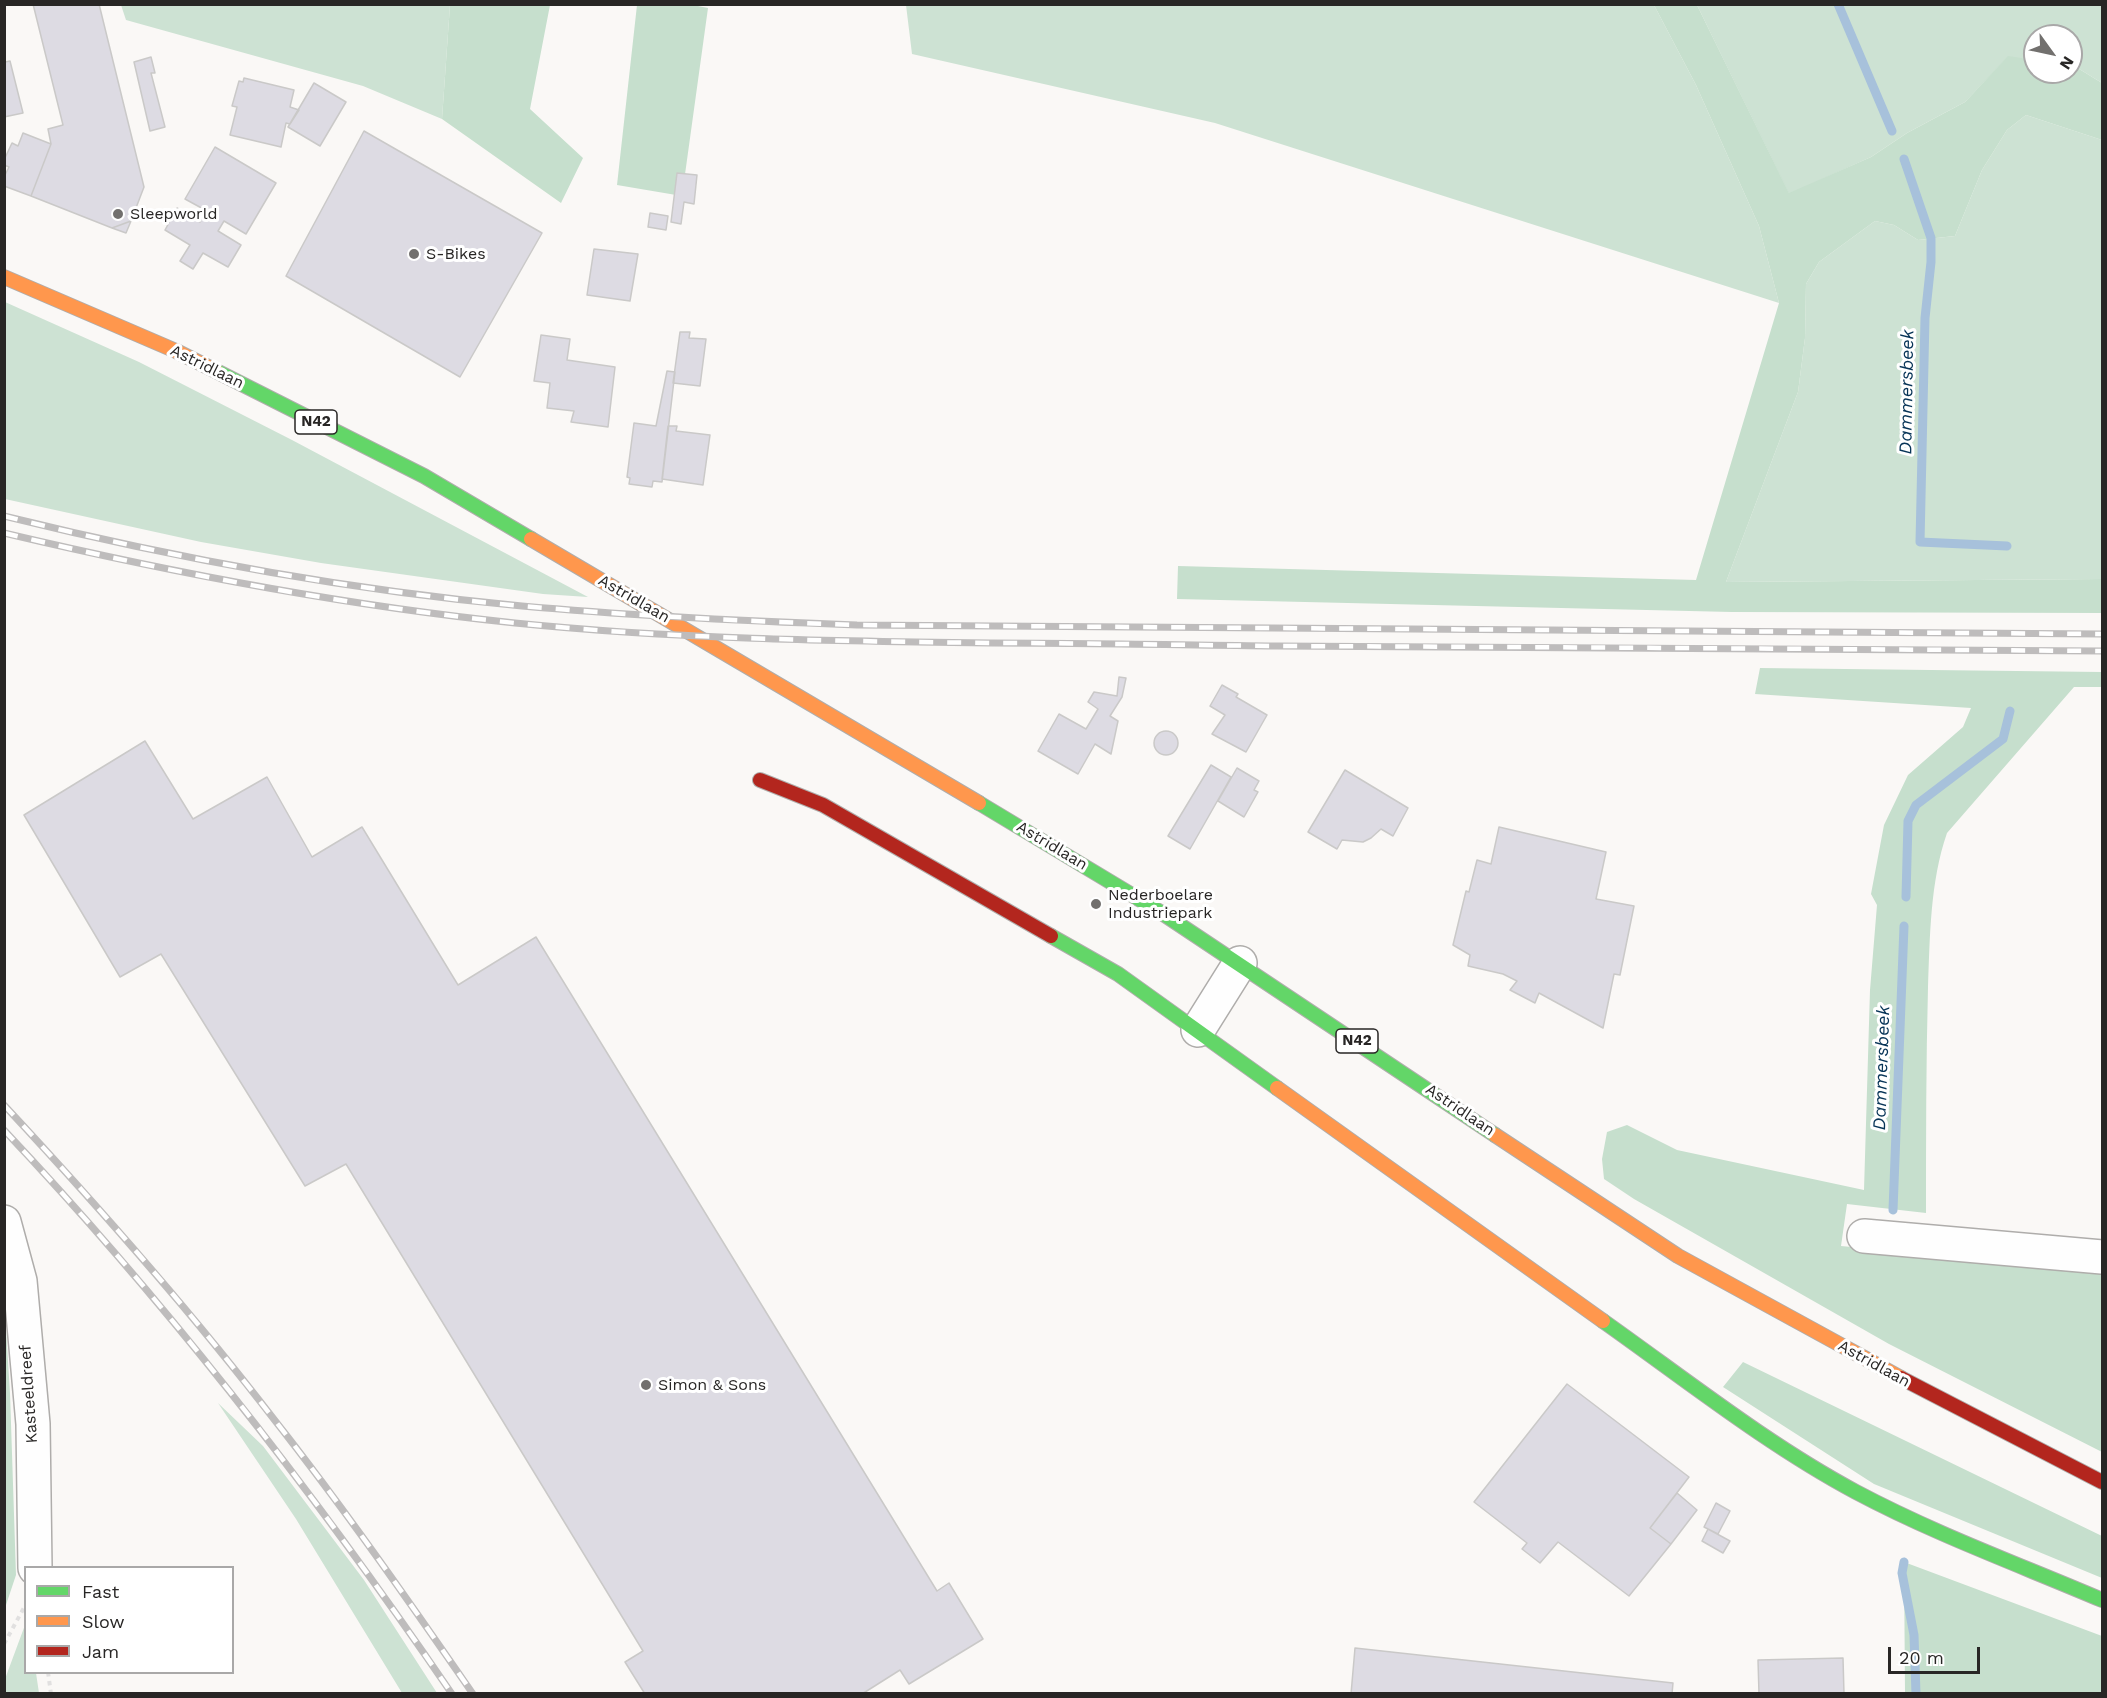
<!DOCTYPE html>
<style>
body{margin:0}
#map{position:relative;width:2107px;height:1698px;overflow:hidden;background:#faf8f6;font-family:"Work Sans",sans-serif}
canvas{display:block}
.frame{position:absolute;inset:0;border:6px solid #282625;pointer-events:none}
.legend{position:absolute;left:24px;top:1566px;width:210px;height:108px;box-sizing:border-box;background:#fff;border:2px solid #a9a8a8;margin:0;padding:8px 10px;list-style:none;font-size:18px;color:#282625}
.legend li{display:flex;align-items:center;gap:12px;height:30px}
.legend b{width:30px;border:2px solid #a9a8a8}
.north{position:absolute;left:2023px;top:24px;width:60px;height:60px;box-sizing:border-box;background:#fff;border:2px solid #a9a8a8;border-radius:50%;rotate:123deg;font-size:16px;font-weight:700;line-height:24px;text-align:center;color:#282625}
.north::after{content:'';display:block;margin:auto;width:21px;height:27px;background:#72706e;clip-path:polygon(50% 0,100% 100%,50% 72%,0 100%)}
.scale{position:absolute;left:1888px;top:1647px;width:92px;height:27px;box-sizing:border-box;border:3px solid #282625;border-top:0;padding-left:8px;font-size:18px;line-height:21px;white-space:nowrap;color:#282625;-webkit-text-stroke:4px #fff;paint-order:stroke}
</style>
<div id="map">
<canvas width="2107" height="1698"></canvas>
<div class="frame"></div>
<ul class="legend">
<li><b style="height:8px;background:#63d668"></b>Fast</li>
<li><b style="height:8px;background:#ff974d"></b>Slow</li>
<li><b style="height:8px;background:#b3261e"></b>Jam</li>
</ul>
<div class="north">N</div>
<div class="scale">20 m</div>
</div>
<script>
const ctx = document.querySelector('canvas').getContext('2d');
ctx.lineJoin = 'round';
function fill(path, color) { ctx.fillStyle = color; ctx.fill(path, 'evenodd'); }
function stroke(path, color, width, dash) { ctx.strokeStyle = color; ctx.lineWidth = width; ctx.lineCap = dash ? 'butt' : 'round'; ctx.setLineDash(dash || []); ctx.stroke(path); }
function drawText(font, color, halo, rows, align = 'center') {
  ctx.font = font + ' "Work Sans",sans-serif'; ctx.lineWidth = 6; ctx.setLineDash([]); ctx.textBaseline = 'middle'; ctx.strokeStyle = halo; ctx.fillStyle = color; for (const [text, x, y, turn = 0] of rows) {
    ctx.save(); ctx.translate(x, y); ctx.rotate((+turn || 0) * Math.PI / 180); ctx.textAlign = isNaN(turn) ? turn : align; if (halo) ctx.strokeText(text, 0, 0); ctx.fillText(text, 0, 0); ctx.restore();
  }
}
fill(new Path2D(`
 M121 5H450L442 119 363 86 126 20Z
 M906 5H1654L1696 85 1759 226 1779 303 1215 123 912 54Z
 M1697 5H2102V83L2076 67 2071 66V36H2035V60L2008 57 1965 102 1907 133 1871 157 1789 194Z
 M2026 115 2102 140V579L1726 582 1798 392 1805 338 1806 284 1819 262 1875 221 1894 225 1918 240 1955 236 1982 170 2007 130Z
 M5 302 139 362 292 440 588 597 543 594 321 563 201 542 5 499Z
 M218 1403 263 1446 364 1580 437 1693H402L296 1519Z
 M25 1625 26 1672 36 1673 39 1693H5V1679Z`), '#cde2d3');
fill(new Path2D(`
 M450 5H550L530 109 583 158 561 203 442 119Z
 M637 5H693L708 8 682 196 617 185Z
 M1654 5H1697L1789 193 1871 157 1907 133 1965 102 2008 56 2035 60V72H2071V66L2076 67 2102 83V140L2026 115 2007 130 1982 170 1955 236 1918 240 1894 225 1875 221 1819 262 1806 284 1805 338 1798 392 1726 582 2102 579V613L1732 612 1177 599 1178 566 1696 580 1779 303 1759 226 1696 85Z
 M1760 668 2102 672V687H2074L1947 833C1930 882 1930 936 1928 987 1926 1063 1926 1138 1926 1213L1847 1204 1841 1246 2102 1271V1452L1889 1344 1634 1199 1604 1179 1602 1159 1607 1132 1627 1125 1677 1150 1864 1190 1870 990 1877 905 1871 894 1884 825 1908 775 1963 727 1971 708 1755 694Z
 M5 1314 10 1393 16 1575 5 1608Z
 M1743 1362 2102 1536V1578L1874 1484 1723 1387Z
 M1904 1562 2102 1636V1693H1905Z`), '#c6dfcd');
stroke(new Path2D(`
 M1838 4 1892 131
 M1904 159 1931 238V262L1925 318 1920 542 2007 546
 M1906 897 1908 821 1916 805 2003 739 2010 711
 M1893 1210 1904 926
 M1904 1562 1902 1573 1914 1635 1916 1694`), '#a7c1db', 9);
const building = new Path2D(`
 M33 4H99L144 187 131 221 112 228 31 196 51 144 48 129 63 125Z
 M151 57 155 73H151L165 127 150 131 134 62Z
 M4 59 5 62 10 61 23 113 4 117Z
 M244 78 294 90 290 107 299 110 290 124 286 123 281 147 230 135 237 107 232 106 239 81 243 82Z
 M314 83 346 102 320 146 288 127Z
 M364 131 542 233 460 377 286 276Z
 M23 133 51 144 31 196 4 186V177L9 167 4 165V160L12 143 18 146Z
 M215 147 276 183 246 234 224 221 218 231 241 245 228 267 203 253 193 269 180 261 190 245 165 230 177 208 200 222 207 211 185 199Z
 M677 173 697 175 694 204 684 202 681 224 671 222Z
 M650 213 668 216 666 230 648 227Z
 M131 221 126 233 112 228Z
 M594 249 638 254 630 301 587 295Z
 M680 332H690L689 338 706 339 700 386 673 383Z
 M541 335 570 339 567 360 615 367 608 427 571 422 574 411 547 408 550 383 534 381Z
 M667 371 675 372 662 482 653 481 652 487 629 484 630 478 627 477 634 423 656 426Z
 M668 426H677L676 431 710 435 703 485 662 479Z
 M1119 677 1126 678 1122 697 1110 716 1118 721 1111 754 1095 744 1078 774 1038 751 1059 714 1086 729 1098 709 1088 702 1094 692 1117 696Z
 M1222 685 1238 694 1236 697 1267 715 1246 752 1212 734 1225 715 1210 706Z
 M1154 743a12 12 0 1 1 24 0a12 12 0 1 1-24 0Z
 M145 741 193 819 267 777 312 857 362 827 458 985 536 937 937 1591 949 1583 983 1639 909 1684 900 1670 862 1694H645L625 1662 643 1651 346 1164 305 1186 161 954 120 977 24 815Z
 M1211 765 1231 777 1190 849 1168 836Z
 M1237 768 1259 781 1254 790 1258 792 1244 817 1218 801Z
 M1345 770 1408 808 1393 836 1381 829 1371 838 1363 842 1342 840 1337 849 1308 832Z
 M1499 827 1606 852 1596 899 1634 906 1620 975 1614 974 1603 1028 1539 993 1535 1003 1510 990 1517 981 1503 974 1468 966 1470 955 1453 945 1466 891 1469 892 1477 860 1491 864Z
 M1567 1384 1689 1477 1650 1528 1671 1544 1629 1596 1558 1542 1540 1563 1522 1549 1527 1543 1474 1502Z
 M1677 1493 1697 1510 1671 1544 1650 1528Z
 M1716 1503 1730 1511 1718 1534 1704 1527Z
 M1708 1529 1730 1541 1723 1553 1702 1541Z
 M1355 1648 1673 1683 1672 1694H1351Z
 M1843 1658 1844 1694H1759L1758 1660Z`);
fill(building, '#dddbe3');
stroke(building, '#cac9c8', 1.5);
const street = new Path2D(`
 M1198 1030 1240 963
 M4 1222 20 1281 33 1424 35 1568
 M1864 1236 2102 1257`);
const fast = new Path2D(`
 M216 371 424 476 531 539
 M979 803 1162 913 1495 1135
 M1051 936 1118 974 1277 1088
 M1603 1321C1685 1379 1768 1445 1856 1492 1935 1534 2020 1565 2102 1600`);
const slow = new Path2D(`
 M4 277 176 351 216 371
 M531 539 979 803
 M1277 1088 1603 1321
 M1495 1135 1678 1256 1901 1378`);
const jam = new Path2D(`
 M760 780 823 805 1051 936
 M1901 1378 2102 1482`);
stroke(street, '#afadab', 36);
stroke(fast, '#afadab', 16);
stroke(slow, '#afadab', 16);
stroke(jam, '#afadab', 16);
stroke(new Path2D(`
 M4 1644 26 1604
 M48 1672 51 1694`), '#e1e0e0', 4, [4.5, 4.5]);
stroke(street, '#fefefe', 33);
stroke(fast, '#63d668', 14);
stroke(slow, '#ff974d', 14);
stroke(jam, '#b3261e', 14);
const rail = new Path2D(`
 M4 516C174 558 348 590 522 606 634 616 745 621 857 625L2102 634
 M4 533C173 573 342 605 515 623 673 639 832 641 991 643 1086 643 1181 645 1277 646 1552 647 1827 649 2102 651
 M4 1105C98 1206 189 1309 273 1418 343 1507 408 1600 473 1694
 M4 1130C169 1305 316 1495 452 1694`);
stroke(rail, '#bebcbc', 7);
stroke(rail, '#fff', 4.5, [14]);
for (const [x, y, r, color] of [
 [118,214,6,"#72706e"],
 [414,254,6,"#72706e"],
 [1096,904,6,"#72706e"],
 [646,1385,6,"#72706e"]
]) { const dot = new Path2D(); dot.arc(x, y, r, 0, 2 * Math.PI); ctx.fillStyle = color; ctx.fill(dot); stroke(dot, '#fff', 2); }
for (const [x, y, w] of [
 [316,422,42],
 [1357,1041,42]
]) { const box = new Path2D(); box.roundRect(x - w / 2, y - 12, w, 24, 4.5); ctx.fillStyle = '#fff'; ctx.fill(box); stroke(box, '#282625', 1.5); }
drawText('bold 15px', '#282625', null, [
 ["N42",316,422],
 ["N42",1357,1041]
]);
drawText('16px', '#282625', '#fff', [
 ["Sleepworld",130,214],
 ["S-Bikes",426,254],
 ["Nederboelare",1108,895],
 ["Industriepark",1108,913],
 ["Simon & Sons",658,1385]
], 'left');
drawText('16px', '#282625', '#fff', [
 ["Astridlaan",207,367,26],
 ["Astridlaan",634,599,30],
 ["Astridlaan",1052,846,31],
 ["Astridlaan",1460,1110,34],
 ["Astridlaan",1874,1364,29],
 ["Kasteeldreef",29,1394,-94]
]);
drawText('italic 18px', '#073457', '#fff', [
 ["Dammersbeek",1907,392,-89],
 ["Dammersbeek",1882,1068,-88]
]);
</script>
